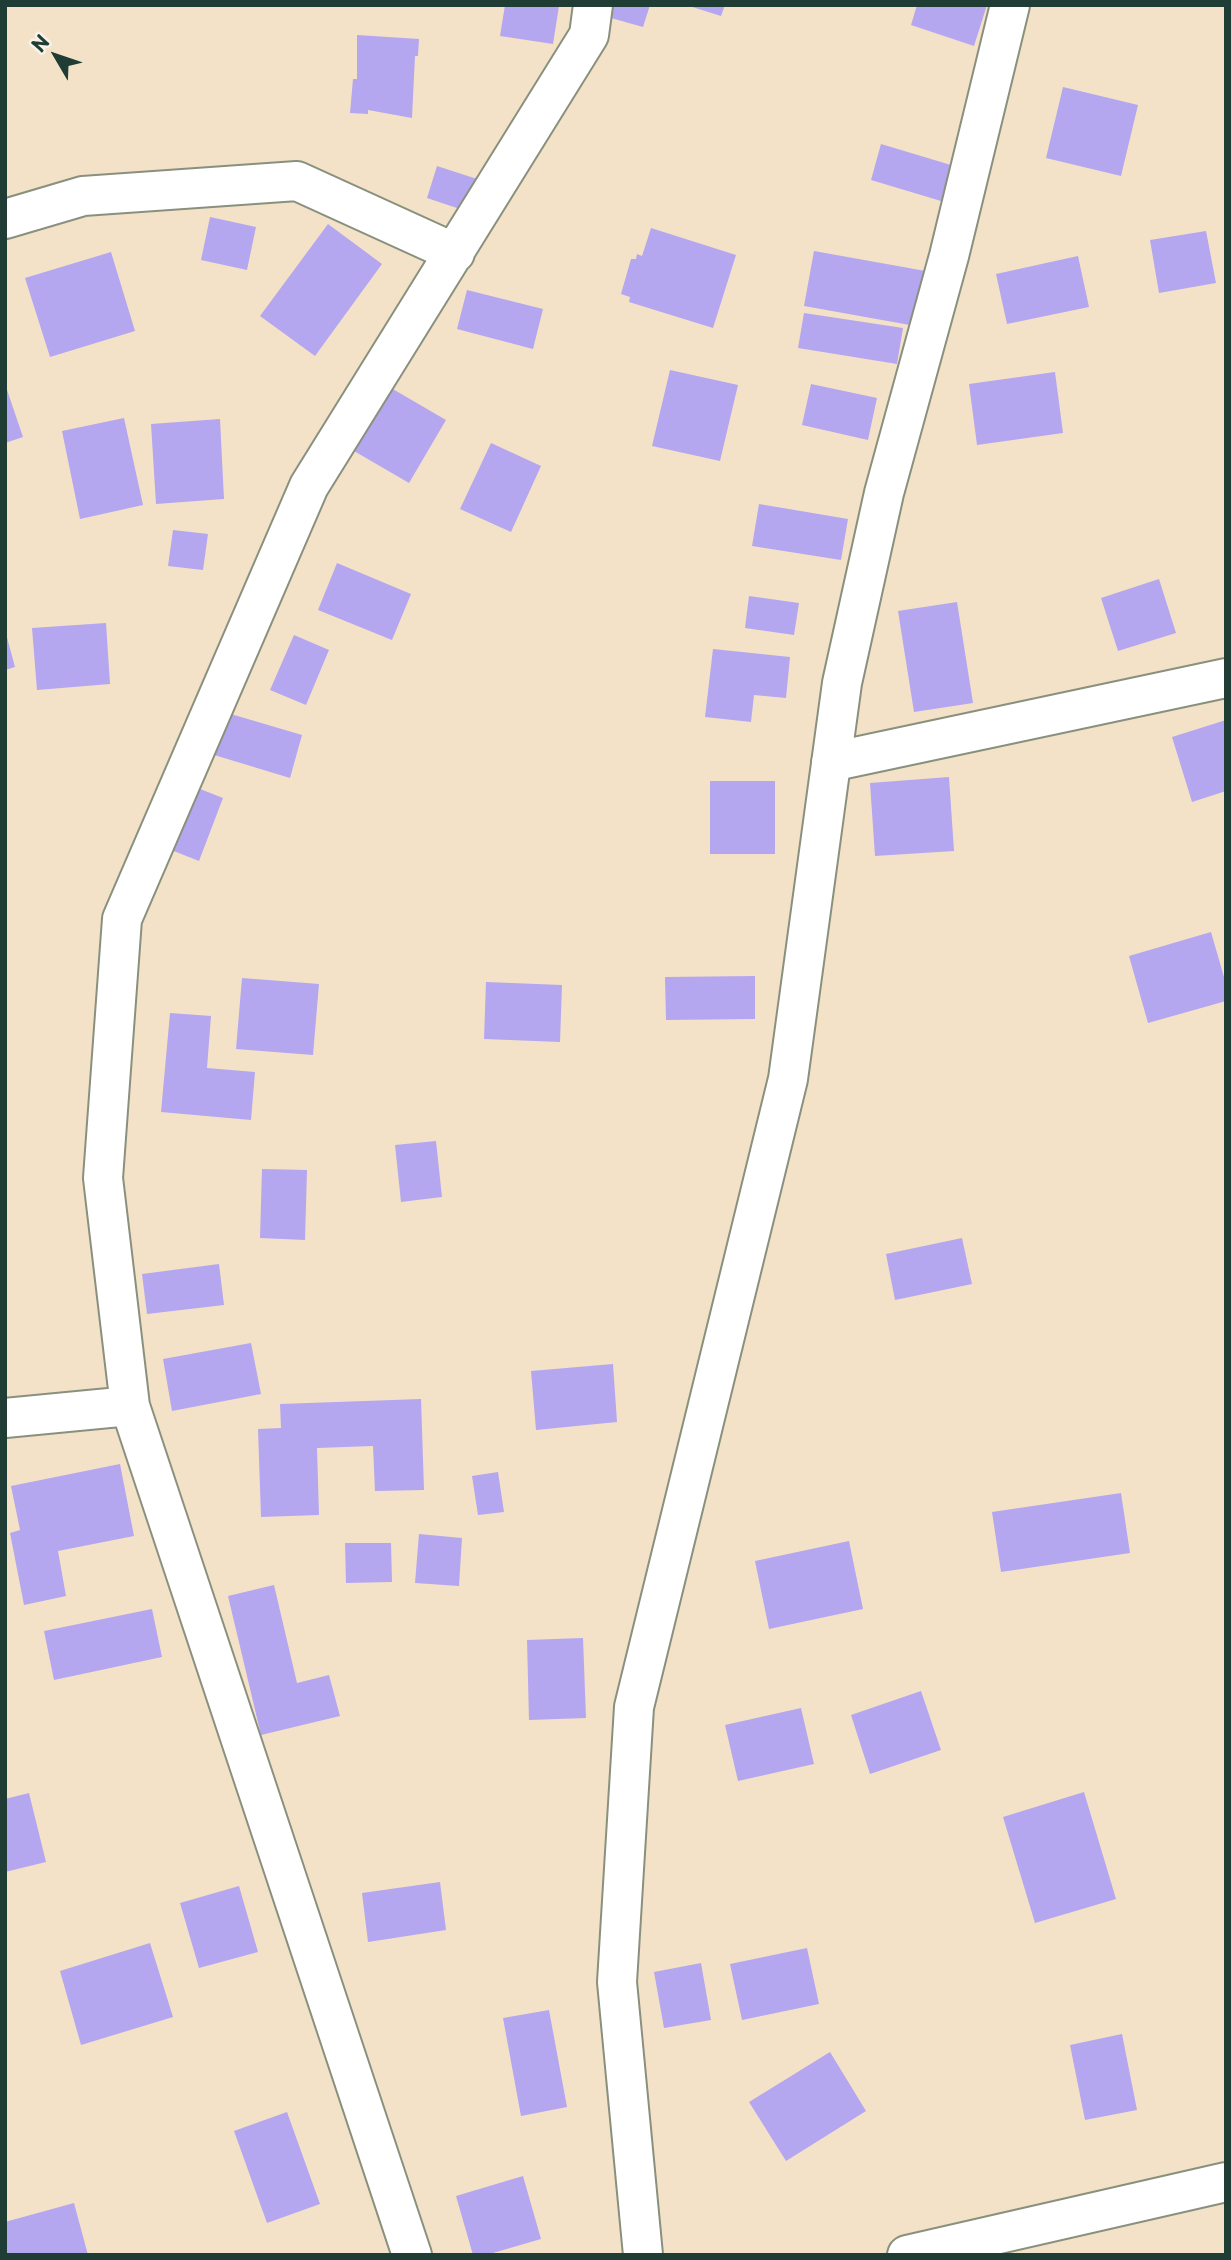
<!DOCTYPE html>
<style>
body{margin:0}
#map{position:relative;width:1231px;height:2260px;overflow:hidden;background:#f3e2c7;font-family:"Playpen Sans",sans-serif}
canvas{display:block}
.frame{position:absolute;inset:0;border:7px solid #1f3d34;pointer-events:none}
.north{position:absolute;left:21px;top:21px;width:70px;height:70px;-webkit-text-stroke:5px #f7f3e8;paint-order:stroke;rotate:309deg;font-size:19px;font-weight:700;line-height:28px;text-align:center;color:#1f3d34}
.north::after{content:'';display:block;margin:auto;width:24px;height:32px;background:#1f3d34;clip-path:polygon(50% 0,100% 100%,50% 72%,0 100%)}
</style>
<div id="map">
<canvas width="1231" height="2260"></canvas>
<div class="frame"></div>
<div class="north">N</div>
</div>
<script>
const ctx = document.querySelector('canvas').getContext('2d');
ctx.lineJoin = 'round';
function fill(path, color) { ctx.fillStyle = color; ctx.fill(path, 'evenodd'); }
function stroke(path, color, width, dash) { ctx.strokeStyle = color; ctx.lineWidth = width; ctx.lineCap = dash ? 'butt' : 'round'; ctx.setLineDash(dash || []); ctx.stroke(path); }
fill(new Path2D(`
 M505 5 559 6 553 44 500 36Z
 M614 5H650L643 27 611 18Z
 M686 5H725L721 16Z
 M917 5H987L974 46 911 25Z
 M357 35 419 39 418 56H415L412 118 368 110V114L350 113 353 79H357Z
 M1063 87 1138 105 1121 176 1046 158Z
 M881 144 951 165 941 201 871 180Z
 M437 166 477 179 466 211 427 198Z
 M210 217 256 227 247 270 201 260Z
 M328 224 382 264 315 356 260 316Z
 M651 228 736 255 713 328 629 302 630 297 621 294 631 259H636L637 254 642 256Z
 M1206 231 1216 283 1159 293 1150 240Z
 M814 251 931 272 921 327 804 306Z
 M111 252 135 331 50 357 25 278Z
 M1078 256 1089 307 1007 324 996 274Z
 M467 290 543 309 533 349 457 329Z
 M804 313 903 328 897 364 798 348Z
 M670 370 738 385 720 461 652 446Z
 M1055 372 1063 433 977 445 969 384Z
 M5 384 23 437 5 443Z
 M811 384 877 398 868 440 802 425Z
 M391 388 446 420 409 483 354 451Z
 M124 418 143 505 80 519 62 431Z
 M220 419 224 499 156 504 151 424Z
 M491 443 541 466 511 532 460 509Z
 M759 504 848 519 841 560 752 546Z
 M173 530 208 534 203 570 168 566Z
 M337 563 411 594 392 640 318 610Z
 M1159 579 1176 633 1118 651 1101 598Z
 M749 596 799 603 794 635 745 628Z
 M957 602 973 703 914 712 898 611Z
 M106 623 110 684 37 690 32 628Z
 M5 630 15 667 5 670Z
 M294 635 329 650 306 705 270 690Z
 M713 649 790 657 786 698 754 695 751 722 705 717Z
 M224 712 302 735 290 778 211 754Z
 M1226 720V791L1192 802 1172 737Z
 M949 777 954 851 875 856 870 783Z
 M710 781H775V854H710Z
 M190 785 223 798 199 861 166 848Z
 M1211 932 1226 984V1001L1148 1023 1129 956Z
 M755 976V1019L666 1020 665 977Z
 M242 978 319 984 313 1055 236 1049Z
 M486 982 562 985 560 1042 484 1039Z
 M170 1013 211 1016 207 1068 255 1072 251 1120 161 1112Z
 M436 1141 442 1197 401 1202 395 1145Z
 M262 1169 307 1170 305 1240 260 1238Z
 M962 1238 972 1284 895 1300 886 1254Z
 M219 1264 224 1305 147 1314 142 1274Z
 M251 1343 261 1394 172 1411 163 1359Z
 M613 1364 617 1422 536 1430 531 1371Z
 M421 1399 424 1490 375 1491 373 1446 317 1448 319 1515 261 1517 258 1429 281 1428 280 1404Z
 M120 1464 134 1536 58 1551 66 1596 24 1605 10 1533 20 1530 11 1486Z
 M498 1472 504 1512 478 1515 472 1476Z
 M1121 1493 1130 1553 1001 1572 992 1512Z
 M419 1534 462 1538 459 1586 415 1583Z
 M849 1541 863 1609 769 1629 755 1561Z
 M345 1543H391L392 1582 346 1583Z
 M274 1585 297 1683 329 1675 340 1716 261 1735 228 1596Z
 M152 1609 162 1657 54 1680 44 1631Z
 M583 1638 586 1718 529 1720 527 1640Z
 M921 1691 941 1750 870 1774 851 1715Z
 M801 1708 814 1764 738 1781 725 1725Z
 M1084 1792 1116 1899 1035 1923 1003 1817Z
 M29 1793 46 1862 5 1872V1799Z
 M440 1882 446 1930 368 1942 362 1893Z
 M239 1886 258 1952 199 1968 180 1903Z
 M150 1943 173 2017 81 2045 60 1971Z
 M807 1948 819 2004 742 2020 730 1964Z
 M701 1963 711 2020 664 2028 654 1972Z
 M549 2010 567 2107 521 2116 503 2018Z
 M1122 2034 1137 2110 1085 2120 1070 2045Z
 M830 2052 866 2111 786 2161 749 2102Z
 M287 2112 320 2204 267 2223 234 2131Z
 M523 2176 541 2239 486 2255H473L456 2196Z
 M74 2203 88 2255H5V2222Z`), '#b5a6f0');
const minor = new Path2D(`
 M5 219 83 196 297 181 455 253
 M831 762 1226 678
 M5 1418 130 1406
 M412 2255 130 1406 103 1178 122 919 309 486 589 35 593 5
 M643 2255 617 1982 634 1707 788 1079 842 683 884 493 949 256 1010 5
 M907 2255 1226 2182`);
stroke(minor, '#89907e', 42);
stroke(minor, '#fff', 38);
</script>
